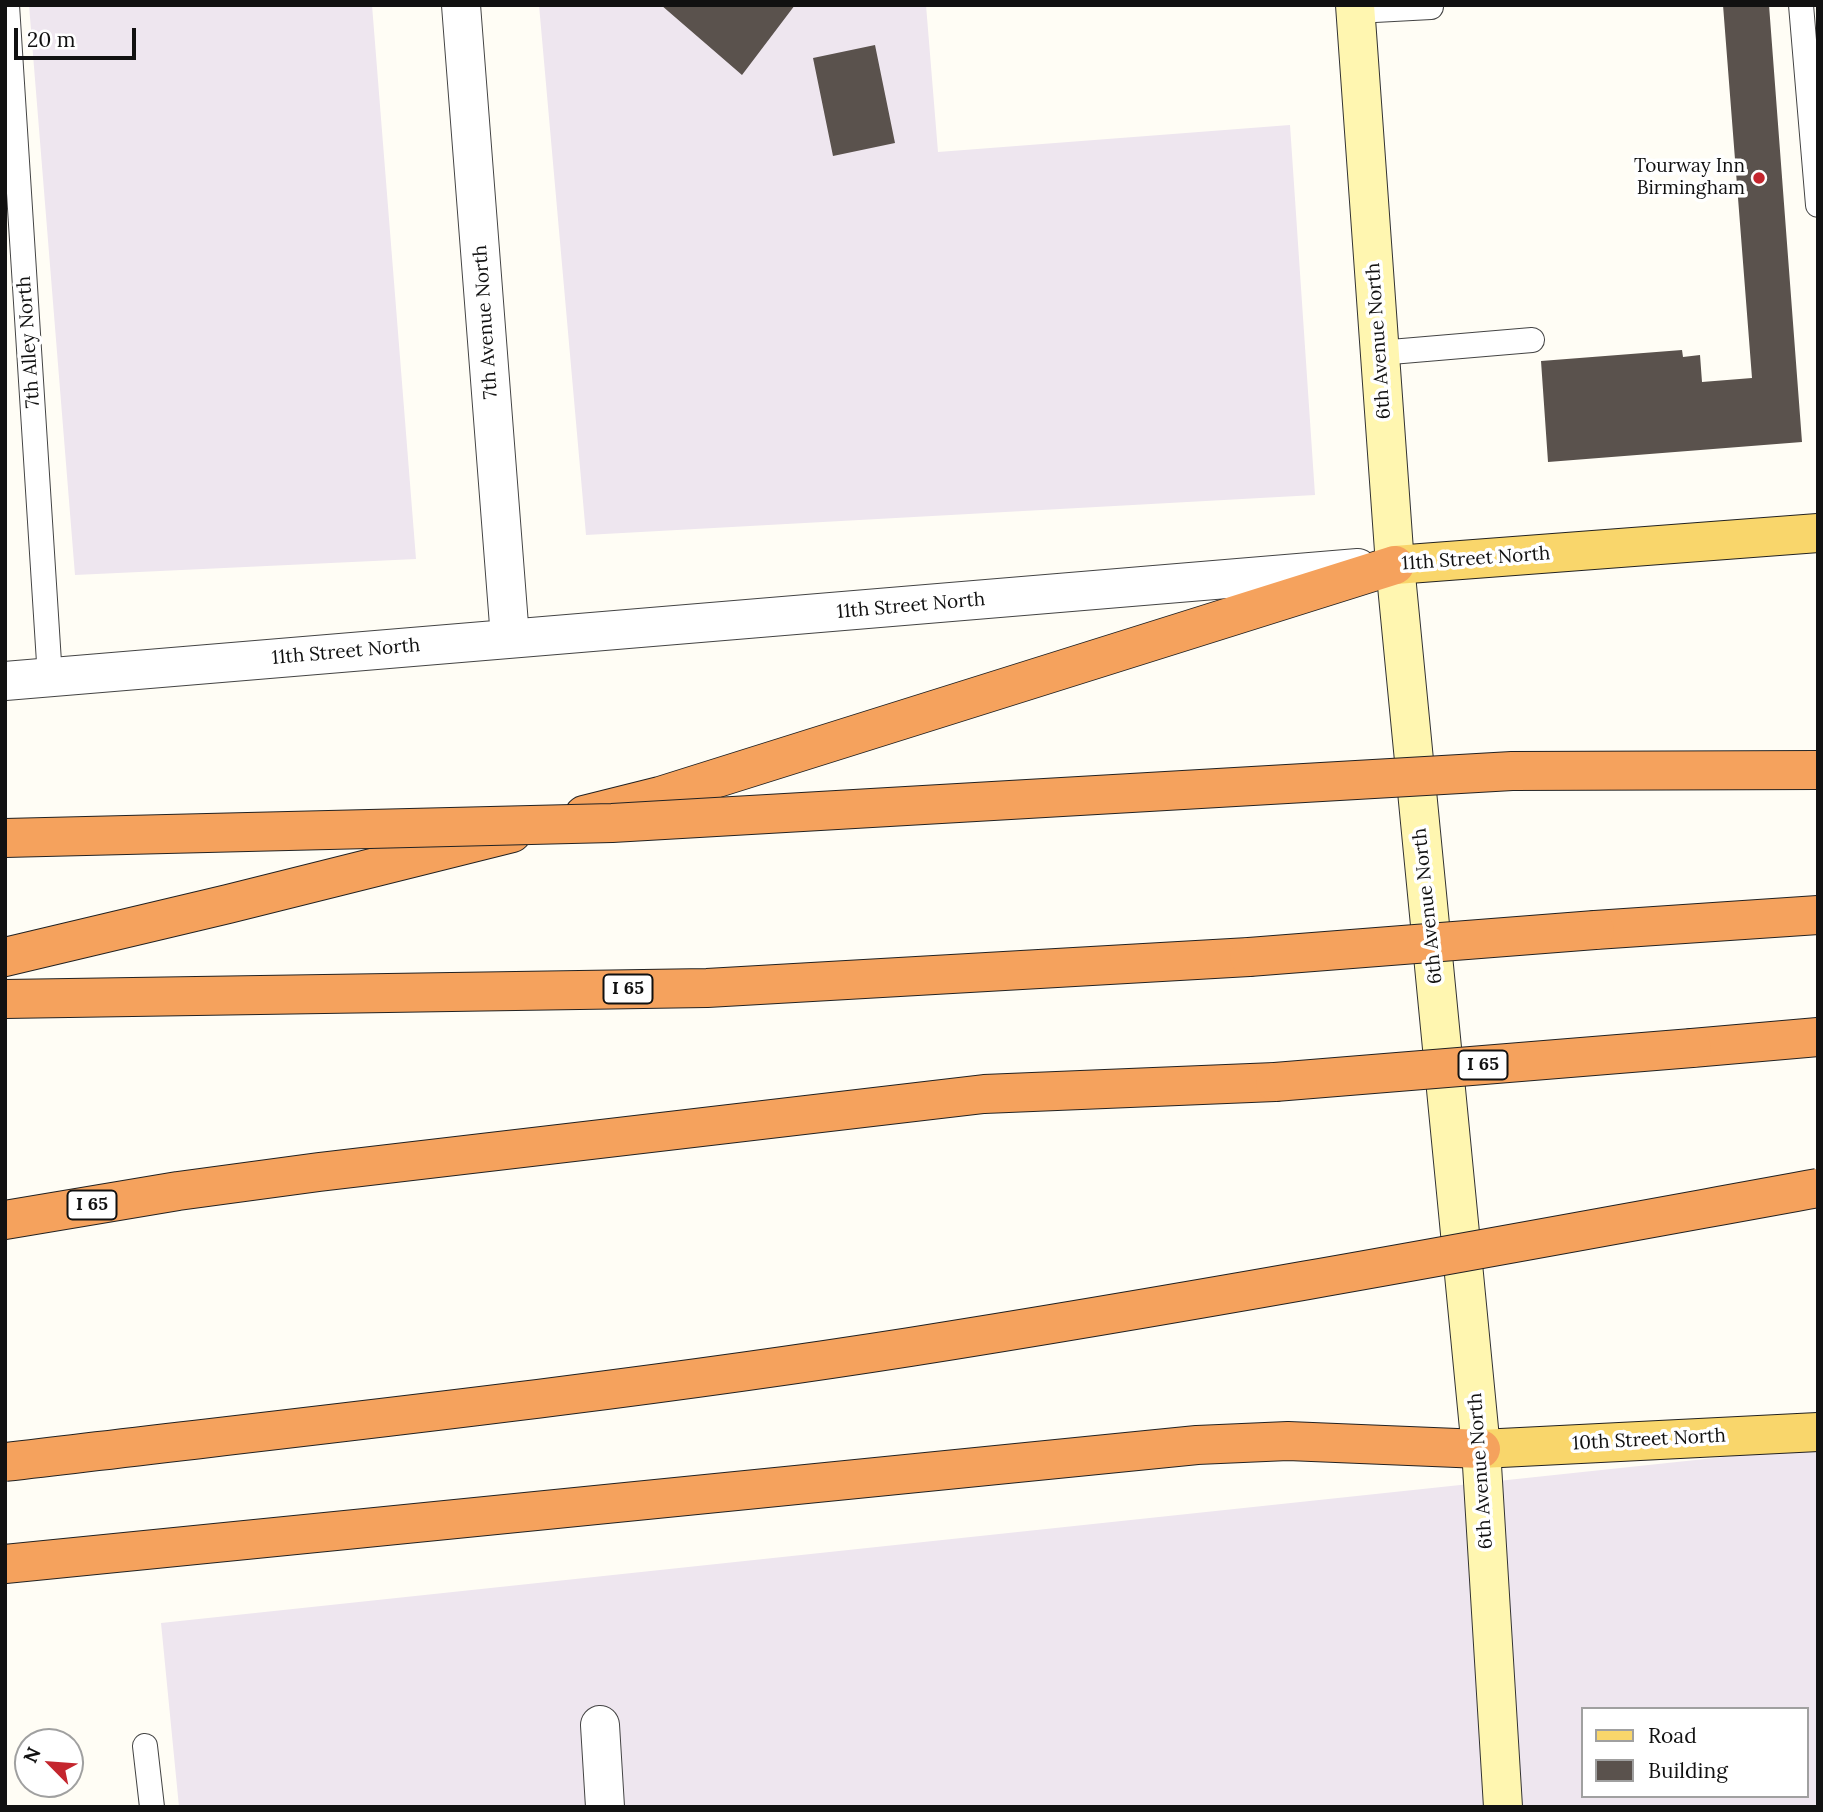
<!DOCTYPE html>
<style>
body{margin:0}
#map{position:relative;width:1823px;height:1812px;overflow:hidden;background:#fffdf5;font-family:Lora,serif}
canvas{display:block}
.frame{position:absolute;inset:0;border:7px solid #111;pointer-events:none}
.legend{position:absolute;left:1581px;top:1707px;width:228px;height:91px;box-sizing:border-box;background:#fff;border:2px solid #a0a0a0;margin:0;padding:9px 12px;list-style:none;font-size:21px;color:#111}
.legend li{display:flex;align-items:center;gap:14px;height:35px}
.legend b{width:35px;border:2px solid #a0a0a0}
.north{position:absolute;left:14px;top:1728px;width:70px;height:70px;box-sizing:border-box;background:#fff;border:2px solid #a0a0a0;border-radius:50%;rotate:295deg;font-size:19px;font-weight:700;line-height:28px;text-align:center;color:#111}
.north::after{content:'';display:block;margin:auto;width:24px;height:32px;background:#c4262e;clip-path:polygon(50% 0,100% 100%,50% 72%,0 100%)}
.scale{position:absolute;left:14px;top:28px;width:122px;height:32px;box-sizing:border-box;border:4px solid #111;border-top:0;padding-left:9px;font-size:21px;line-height:24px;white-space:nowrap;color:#111;-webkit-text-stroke:5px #fff;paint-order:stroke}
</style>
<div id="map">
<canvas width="1823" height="1812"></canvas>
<div class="frame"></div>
<ul class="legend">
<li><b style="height:9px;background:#f9d66b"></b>Road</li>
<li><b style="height:19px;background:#5a524d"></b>Building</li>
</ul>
<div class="north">N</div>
<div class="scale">20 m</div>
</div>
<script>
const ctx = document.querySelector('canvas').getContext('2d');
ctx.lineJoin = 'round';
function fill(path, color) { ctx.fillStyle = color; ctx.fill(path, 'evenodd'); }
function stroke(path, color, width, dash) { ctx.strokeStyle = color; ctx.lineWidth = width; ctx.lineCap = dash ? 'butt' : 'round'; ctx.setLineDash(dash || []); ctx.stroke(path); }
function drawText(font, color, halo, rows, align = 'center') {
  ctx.font = font + ' Lora,serif'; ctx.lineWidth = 7; ctx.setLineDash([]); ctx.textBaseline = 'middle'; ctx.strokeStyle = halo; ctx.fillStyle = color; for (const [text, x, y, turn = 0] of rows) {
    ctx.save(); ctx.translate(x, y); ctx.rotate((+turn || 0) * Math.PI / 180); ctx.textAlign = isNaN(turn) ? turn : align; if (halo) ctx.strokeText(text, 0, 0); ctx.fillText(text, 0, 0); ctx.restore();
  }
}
fill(new Path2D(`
 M29 5H372L416 559 75 575Z
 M539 5H926L938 152 1290 125 1315 495 586 535Z
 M1818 1447V1807H179L161 1623ZM1583 1709H1807V1796H1583Z`), '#eee6ef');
fill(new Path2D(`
 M661 5H795L742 75Z
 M1723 5H1769L1802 442 1548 462 1541 361 1682 350 1683 357 1700 355 1702 382 1752 378Z
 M875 45 895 143 833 156 813 58Z`), '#5a524d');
const lane = new Path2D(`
 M7 5 50 678
 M1801 5 1818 205
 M1356 11 1431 7
 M1379 353 1532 340
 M145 1746 152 1807`);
const street = new Path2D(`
 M461 5 510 638
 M5 681 1358 568
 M600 1725 605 1807`);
const secondary = new Path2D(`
 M1355 5 1395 565 1481 1449 1503 1807`);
const primary = new Path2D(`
 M1395 565 1818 533
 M1481 1449 1818 1432`);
const highway = new Path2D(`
 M584 815 660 796 1395 565
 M1595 930 1818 915
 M5 957 228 904 512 833
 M5 999 707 988 1249 957
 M1692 1048 1818 1037
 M5 1220 178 1191 319 1172 984 1094 1275 1082
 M5 1564 1197 1445 1288 1441 1481 1449`);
stroke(lane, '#444', 26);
stroke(street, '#444', 40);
stroke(secondary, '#333', 40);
stroke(primary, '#222', 40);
stroke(highway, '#222', 40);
stroke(lane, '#fff', 24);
stroke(street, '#fff', 38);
stroke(secondary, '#fff6b0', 38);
stroke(primary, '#f9d66b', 38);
stroke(highway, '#f5a25d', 38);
const highwayBridge = new Path2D(`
 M5 838 612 823 1512 771 1818 770
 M1249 957 1595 930
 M1275 1082 1692 1048
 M5 1462C307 1426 610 1394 910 1347 1213 1299 1515 1243 1818 1188`);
stroke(highwayBridge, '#222', 40, []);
stroke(highwayBridge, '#f5a25d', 38);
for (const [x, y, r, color] of [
 [1759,178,7,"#c4262e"]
]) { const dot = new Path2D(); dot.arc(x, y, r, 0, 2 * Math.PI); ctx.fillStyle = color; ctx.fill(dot); stroke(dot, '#fff', 2.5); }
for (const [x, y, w] of [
 [628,989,49],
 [1483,1065,49],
 [92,1205,49]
]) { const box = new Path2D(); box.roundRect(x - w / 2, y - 14.5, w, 29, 5); ctx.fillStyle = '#fff'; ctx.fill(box); stroke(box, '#111', 2); }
drawText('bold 18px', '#111', null, [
 ["I 65",628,989],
 ["I 65",1483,1065],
 ["I 65",92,1205]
]);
drawText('19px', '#111', '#fff', [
 ["Tourway Inn",1745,167],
 ["Birmingham",1745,189]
], 'right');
drawText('19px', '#111', '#fff', [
 ["7th Avenue North",486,322,-94],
 ["6th Avenue North",1379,341,-94],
 ["7th Alley North",29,342,-94],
 ["11th Street North",1476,559,-4],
 ["11th Street North",911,606,-5],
 ["11th Street North",346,652,-5],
 ["6th Avenue North",1428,906,-96],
 ["10th Street North",1649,1440,-3],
 ["6th Avenue North",1481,1471,-94]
]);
</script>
